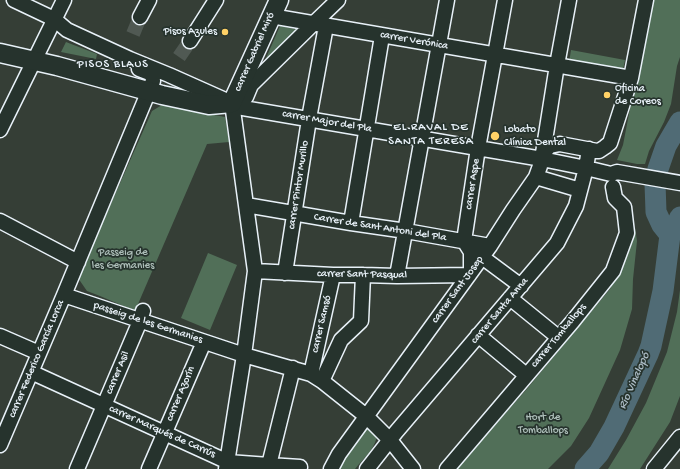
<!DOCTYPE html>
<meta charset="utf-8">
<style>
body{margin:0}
canvas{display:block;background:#353e36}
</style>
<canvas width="680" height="469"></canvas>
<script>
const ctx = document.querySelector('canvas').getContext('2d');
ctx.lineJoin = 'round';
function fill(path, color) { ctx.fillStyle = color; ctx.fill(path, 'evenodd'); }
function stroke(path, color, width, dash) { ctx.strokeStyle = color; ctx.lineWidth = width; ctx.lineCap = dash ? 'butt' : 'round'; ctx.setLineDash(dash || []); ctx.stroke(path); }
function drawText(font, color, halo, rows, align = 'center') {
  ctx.font = font + ' "Gochi Hand",sans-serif'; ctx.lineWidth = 3.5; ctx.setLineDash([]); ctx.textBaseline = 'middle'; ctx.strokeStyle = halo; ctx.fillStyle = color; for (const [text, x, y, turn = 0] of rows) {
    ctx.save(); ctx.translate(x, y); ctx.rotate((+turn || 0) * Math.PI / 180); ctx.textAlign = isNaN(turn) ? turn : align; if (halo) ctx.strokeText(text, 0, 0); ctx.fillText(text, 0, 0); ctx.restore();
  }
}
fill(new Path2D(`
 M651 0H680V57L677 66 671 104 664 122 649 151 645 164H637L617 160 623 145Z
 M280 26 304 31 263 65Z
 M66 42 97 54 96 59 61 52Z
 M571 50 625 60 621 79 568 69Z
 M162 105 225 117 229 142 207 144 135 311 100 296 87 291 78 278 152 111Z
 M635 228 637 241 633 279 632 309 620 350 589 418 571 446 548 469H456L526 390 610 289 632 244Z
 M208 253 237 265 210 330 181 318Z
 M680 290V396L670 422 640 469H608L626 440 646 403 667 352 677 312Z
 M366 428H372L377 433C377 447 364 458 355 469H341V466L360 432Z`), '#516f58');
stroke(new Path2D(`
 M670 235 662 225 656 212 655 183 658 169 666 146 680 122
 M585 469 599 453 614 427 648 354 651 346 663 291 670 235 675 228 680 217`), '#506b75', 21);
stroke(new Path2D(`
 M133 34 140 17
 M179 57 190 41`), '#505953', 14, [14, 7]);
const minor = new Path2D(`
 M14 0 54 19 67 30 130 59 169 75 243 108 542 159 586 168 611 174 617 172 680 183
 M271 16 631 78
 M140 17 149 0
 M190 41 216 0
 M246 97 251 85 313 24 338 0
 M0 130 64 0
 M599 151 605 147 610 143 631 78 646 0
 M543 153 550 146 560 144 597 151
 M536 177 580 190
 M246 205 351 223 406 231 490 246
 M0 221 78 262
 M351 223 382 36
 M482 257 521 286
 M255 271 333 275H363L397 276 469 275
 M471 272V252L464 241 478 148 505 0
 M285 273 310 113 326 26
 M397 276 447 0
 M64 295 244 355 311 374 322 381 366 416 390 440 413 469
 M510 298 558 337
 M478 335 526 375
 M0 336 39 353
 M31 372 228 462 269 465 300 467
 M311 374 333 275
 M322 381 341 340 361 321 363 275
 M0 445 64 295 153 81 152 74 139 69
 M269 465 293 368
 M77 469 140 321 143 311
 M149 469 204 342
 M226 469 244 355 255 271 232 103
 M331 469 339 454 490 246 513 210 536 177 540 166 543 153 557 65 569 0
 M367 469 396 432 557 243 576 206 586 168 589 149
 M447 469 573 321 613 271 627 233 624 207 615 198 613 187
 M654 469 680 437`);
const major = new Path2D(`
 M0 53 57 66 162 95 209 105 232 103 279 0`);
stroke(minor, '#e8f1f8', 17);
stroke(major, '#e8f1f8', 21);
stroke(minor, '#26332d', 14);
stroke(major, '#26332d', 18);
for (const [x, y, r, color] of [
 [225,32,4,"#ffd166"],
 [607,95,4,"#ffd166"],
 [495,136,5,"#ffd166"]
]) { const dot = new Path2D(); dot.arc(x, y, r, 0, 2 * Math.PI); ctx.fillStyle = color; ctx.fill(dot); stroke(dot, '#26332d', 1.5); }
drawText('11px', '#e8f1f8', '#26332d', [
 ["Pisos Azules",217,32,"right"],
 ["Oficina",615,89],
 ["de Coreos",615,102],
 ["Lobato",504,130],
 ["Clínica Dental",504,143]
], 'left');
drawText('11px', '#e8f1f8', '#26332d', [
 ["carrer Verónica",414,41,10],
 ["carrer Gabriel Miró",255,52,-66],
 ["carrer Major del Pla",327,122,10],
 ["carrer Aspe",473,184,-81],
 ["carrer Pintor Murillo",299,185,-81],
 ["Carrer de Sant Antoni del Pla",380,228,9],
 ["carrer Sant Pasqual",362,275,1],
 ["carrer Sant Josep",458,290,-54],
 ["carrer Santa Anna",500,311,-50],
 ["passeig de les Germanies",148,323,18],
 ["carrer Samsó",322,324,-77],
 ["carrer Tomballops",559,336,-50],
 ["carrer Federico García Lorca",37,359,-67],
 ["carrer Asil",118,373,-67],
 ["carrer Azorín",181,394,-67],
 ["carrer Marqués de Carrús",162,432,24]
]);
drawText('11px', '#acbdb8', '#26332d', [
 ["Passeig de",123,253],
 ["les Germanies",123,266],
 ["Hort de",543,418],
 ["Tomballops",543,431]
]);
ctx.letterSpacing = '1px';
drawText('12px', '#e8f1f8', '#26332d', [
 ["PISOS BLAUS",113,65],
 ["EL RAVAL DE",431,128],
 ["SANTA TERESA",431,142]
]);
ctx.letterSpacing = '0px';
drawText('italic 12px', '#abbbc4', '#26332d', [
 ["Río Vinalopó",635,381,-66]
]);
</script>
